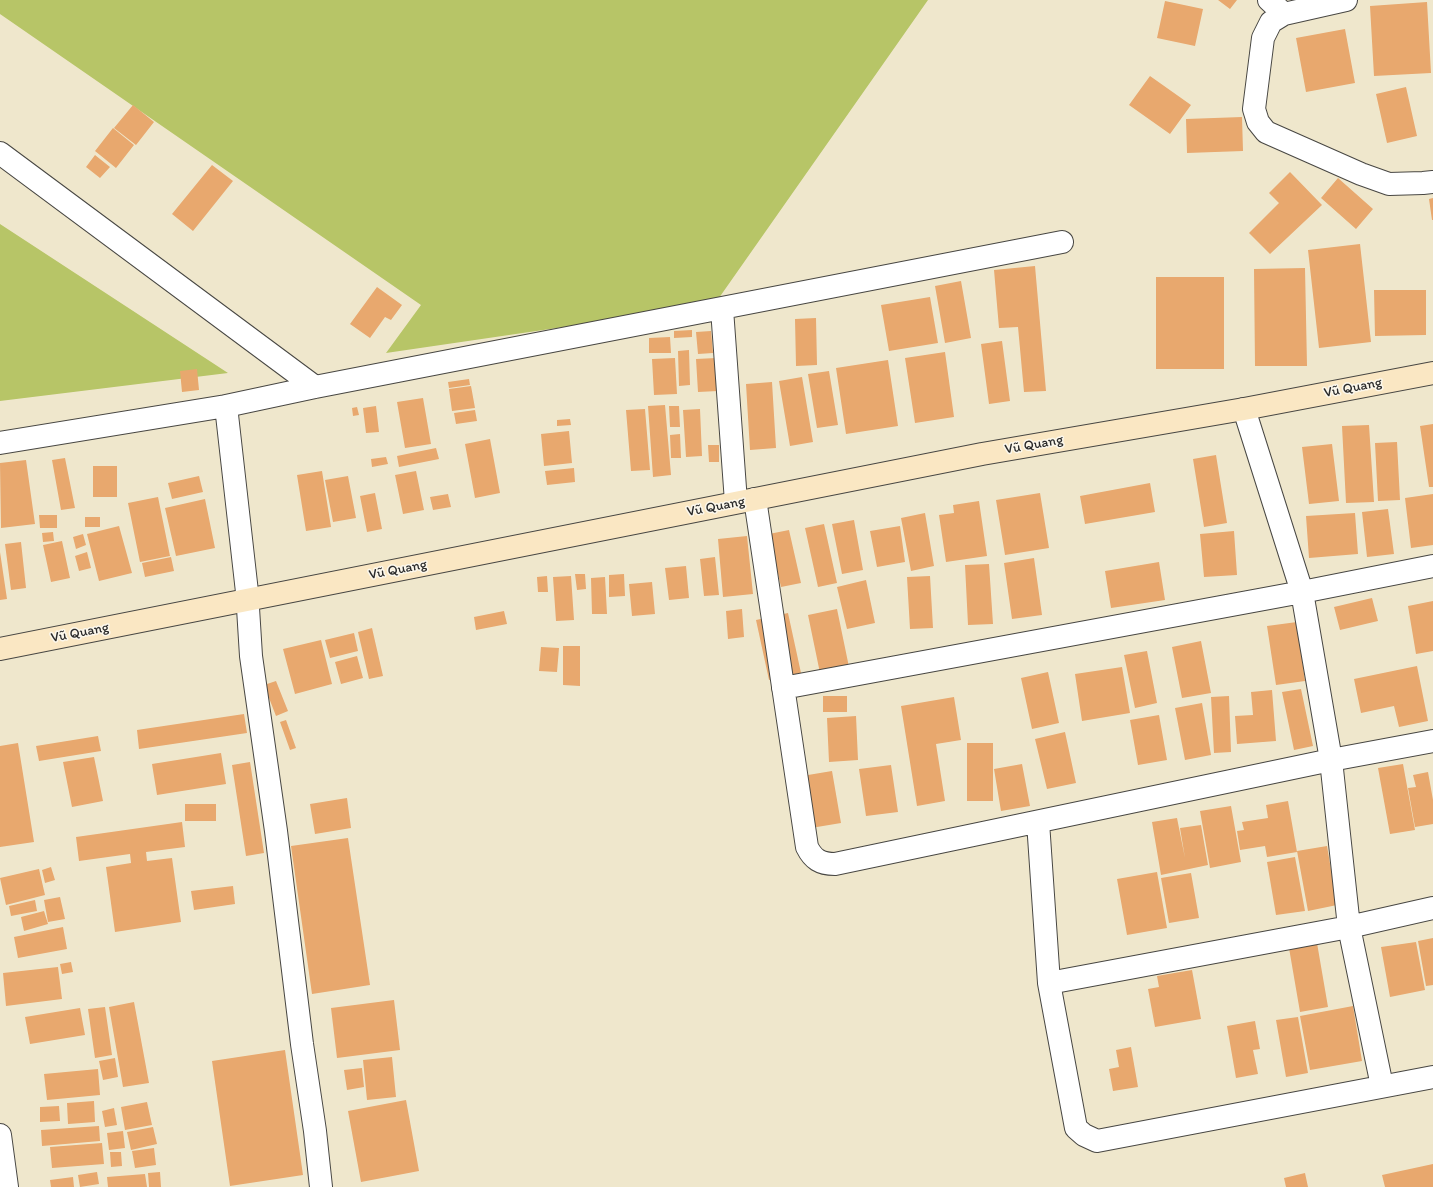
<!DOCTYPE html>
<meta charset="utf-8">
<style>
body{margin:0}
canvas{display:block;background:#efe7cc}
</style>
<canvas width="1433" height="1187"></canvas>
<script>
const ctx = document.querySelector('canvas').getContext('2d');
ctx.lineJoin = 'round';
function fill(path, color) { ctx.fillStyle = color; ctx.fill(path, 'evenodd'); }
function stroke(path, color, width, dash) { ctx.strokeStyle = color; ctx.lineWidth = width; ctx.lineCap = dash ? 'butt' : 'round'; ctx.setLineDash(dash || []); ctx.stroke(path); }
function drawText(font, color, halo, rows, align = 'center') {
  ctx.font = font + ' Itim,sans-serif'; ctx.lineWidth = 3; ctx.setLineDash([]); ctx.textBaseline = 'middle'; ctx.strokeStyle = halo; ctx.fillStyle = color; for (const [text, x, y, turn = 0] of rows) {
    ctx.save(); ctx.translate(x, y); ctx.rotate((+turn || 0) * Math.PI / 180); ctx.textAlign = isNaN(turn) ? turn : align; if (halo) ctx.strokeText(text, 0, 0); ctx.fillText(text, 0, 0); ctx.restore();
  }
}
fill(new Path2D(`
 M0 0H928L714 305 386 353 421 305 0 14Z
 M0 224 228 373 0 401Z`), '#b7c567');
fill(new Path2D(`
 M1218 0H1237L1230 9Z
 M1165 1 1203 9 1195 46 1157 38Z
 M1427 2 1431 73 1374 76 1370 6Z
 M1345 29 1355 83 1306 92 1296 38Z
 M1150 76 1191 105 1170 134 1129 105Z
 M1406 87 1417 136 1387 143 1376 94Z
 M133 105 154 122 136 145 114 128Z
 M1242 117 1243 151 1187 153 1186 119Z
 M113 128 134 145 116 168 95 151Z
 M95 155 110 167 100 178 86 167Z
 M212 165 233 181 193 231 172 214Z
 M1290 172 1322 205 1270 254 1249 233 1279 203 1269 193Z
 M1338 178 1373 209 1356 229 1321 198Z
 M1433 198V220H1432L1429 199Z
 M1360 244 1371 342 1319 348 1308 250Z
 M1035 266 1046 391 1024 392 1018 327 999 328 994 270Z
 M1305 268 1307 366H1255L1254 269Z
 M1156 277H1224V369H1156Z
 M961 281 971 338 945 343 935 286Z
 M377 287 402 305 391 320 385 317 370 338 350 324Z
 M1374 290H1426V335L1375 336Z
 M930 297 938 343 889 351 881 305Z
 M816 318 817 365 796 366 795 319Z
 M692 330V337L674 338V331Z
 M711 331 713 353 698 354 696 332Z
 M670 337 671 353H649V338Z
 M1002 341 1010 401 989 404 981 344Z
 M689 350 690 385 679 386 678 351Z
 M945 352 954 417 915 423 905 358Z
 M675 358 677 394 654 395 652 359Z
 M716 358 718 391 698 392 696 359Z
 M888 360 898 426 846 434 836 368Z
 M197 369 199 390 182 392 180 371Z
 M829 371 838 425 817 428 808 374Z
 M802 377 813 442 790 446 779 381Z
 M469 379 470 385 449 388 448 382Z
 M772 382 776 448 750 450 746 384Z
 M471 386 475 408 452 411 449 389Z
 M423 398 431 444 405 448 397 402Z
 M665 405 671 475 653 477 648 406Z
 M376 406 379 432 366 433 363 408Z
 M669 406H679L680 427H670Z
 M357 407 359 415 353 416 352 408Z
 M645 409 650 470 631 471 626 410Z
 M700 409 702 456 686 457 683 410Z
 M475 410 477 421 456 424 454 413Z
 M570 419 571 425 557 426V420Z
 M1433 424V487H1429L1420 426Z
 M1369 425 1374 502 1346 503 1342 426Z
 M569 431 572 463 544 466 541 434Z
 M680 434 681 458H671L670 435Z
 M490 439 500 493 475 498 465 444Z
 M1397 442 1400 500 1378 501 1375 443Z
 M1332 444 1339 501 1309 504 1302 447Z
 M708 445H719V462H709Z
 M436 448 439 459 399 467 397 456Z
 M1216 455 1227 523 1204 527 1193 459Z
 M386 457 388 464 372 467 371 459Z
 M65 458 75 508 61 510 52 460Z
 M26 460 35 524 1 528 0 463Z
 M93 466H117V497H93Z
 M574 468 575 482 547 485 545 471Z
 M322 471 331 527 306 531 297 475Z
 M416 471 424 510 403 514 395 475Z
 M199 476 203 492 172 499 168 483Z
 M348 476 356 518 333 522 325 480Z
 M1150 483 1155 512 1085 524 1080 496Z
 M375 493 382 529 367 532 360 496Z
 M1040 493 1049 548 1005 555 996 500Z
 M448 494 451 507 433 510 430 497Z
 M1433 494V545L1411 548 1405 498Z
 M158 497 170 556 140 562 128 503Z
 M205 499 215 548 176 556 165 508Z
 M979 501 987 556 946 562 939 515 954 513 953 505Z
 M1388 509 1394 554 1367 557 1362 512Z
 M925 513 934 566 911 571 901 518Z
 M1355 513 1358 554 1309 558 1306 516Z
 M39 515H57V528H40Z
 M85 517H100V527H85Z
 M854 520 863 570 842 574 832 524Z
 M824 524 837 583 818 587 805 528Z
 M119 526 132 573 99 581 87 534Z
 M900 526 905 562 877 567 870 531Z
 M789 530 801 583 781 587 769 534Z
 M1234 531 1237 575 1204 577 1200 534Z
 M53 532 54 541 43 542 42 533Z
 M83 534 86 545 76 549 73 537Z
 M747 536 753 594 723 597 718 539Z
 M62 541 70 578 51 582 43 545Z
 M21 542 26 588 11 590 5 544Z
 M0 552 7 599 0 600Z
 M87 552 91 568 79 571 75 556Z
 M171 557 174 571 145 577 142 563Z
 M715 557 719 595 704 596 700 559Z
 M1034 558 1042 615 1012 619 1004 563Z
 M1159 562 1165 600 1111 608 1105 571Z
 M989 564 993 624 968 625 965 565Z
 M686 566 689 598 669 600 665 568Z
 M575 574H585L586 589 577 590Z
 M624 574 625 596 609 597V575Z
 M547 576 548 592H538L537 577Z
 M571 576 574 620 556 621 553 577Z
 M930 576 933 628 910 629 907 577Z
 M605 577 607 614H592L591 578Z
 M866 580 875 623 847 629 837 587Z
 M652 582 655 614 632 616 629 584Z
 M1372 598 1378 621 1340 630 1334 607Z
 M1433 601V651L1416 654 1408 606Z
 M742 609 744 637 728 639 726 611Z
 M837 609 849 667 820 673 808 615Z
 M504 611 507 624 476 630 474 617Z
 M788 613 801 673 769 680 756 620Z
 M1297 622 1305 681 1276 685 1267 626Z
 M372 628 383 676 369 679 358 632Z
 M354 633 358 651 330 658 325 640Z
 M321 640 332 684 295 694 283 649Z
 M1201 641 1211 693 1182 698 1172 647Z
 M563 646H580V686L563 685Z
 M541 647 559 648 557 672 539 671Z
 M1147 651 1157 703 1135 708 1124 655Z
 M357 656 363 678 341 684 335 662Z
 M1417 666 1428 721 1399 727 1394 706 1361 713 1354 679Z
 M1122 667 1130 713 1082 721 1075 674Z
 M1048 672 1059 723 1032 729 1021 678Z
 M276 681 288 711 276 716 264 685Z
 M1301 689 1313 746 1294 750 1282 692Z
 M1272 690 1276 741 1237 744 1235 716 1253 715 1251 692Z
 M823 696H847V712H823Z
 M1229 696 1231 752 1214 753 1211 697Z
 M954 697 961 740 936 744 945 801 917 806 901 706Z
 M1202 703 1211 755 1185 760 1175 708Z
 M244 714 247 733 139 749 137 730Z
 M1159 715 1167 760 1138 765 1130 720Z
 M856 716 858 760 829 762 827 718Z
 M286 720 296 748 290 750 280 722Z
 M1065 732 1076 783 1047 789 1035 739Z
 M98 736 101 751 39 761 36 746Z
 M18 743 34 842 0 847V746Z
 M967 743H993V801H967Z
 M221 753 226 784 157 795 152 764Z
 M94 757 103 801 72 807 63 762Z
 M250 762 264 853 246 856 232 765Z
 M1022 764 1030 806 1001 811 994 769Z
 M1403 764 1415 830 1390 834 1378 768Z
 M891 765 898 812 866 816 859 769Z
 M832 771 841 823 811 828 802 776Z
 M1428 772 1433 800V824L1415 827 1408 788 1416 787 1413 775Z
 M347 798 351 828 315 834 310 804Z
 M1288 801 1297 852 1267 857 1265 846 1240 850 1237 831 1244 830 1242 822 1268 818 1266 805Z
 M185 804H216V821H185Z
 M1231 806 1241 862 1210 868 1200 811Z
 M1177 818 1185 858 1180 828 1201 825 1208 865 1161 875 1152 822Z
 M182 822 185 847 146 852 147 861 172 858 181 922 115 932 106 867 131 863 130 854 79 861 76 837Z
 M348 838 370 985 312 994 291 846Z
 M1327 846 1337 905 1308 911 1297 851Z
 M1295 857 1305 911 1276 915 1267 862Z
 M51 867 55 880 45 883 42 870Z
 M39 869 45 895 6 905 0 878Z
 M1157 872 1167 928 1127 935 1117 879Z
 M1191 873 1199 918 1169 923 1161 878Z
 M233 886 235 904 194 910 191 891Z
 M60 897 65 919 48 922 44 900Z
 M35 900 37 911 11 916 9 906Z
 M44 911 48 924 24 931 21 917Z
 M63 927 67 949 18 958 14 937Z
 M1433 938V985L1426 986 1418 941Z
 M1416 942 1425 990 1390 997 1381 947Z
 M1317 943 1328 1007 1300 1012 1289 948Z
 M71 962 73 972 62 974 60 964Z
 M58 967 62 999 6 1006 3 973Z
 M1192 970 1201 1019 1155 1027 1148 989 1159 987 1157 976Z
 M394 1000 400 1050 337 1058 331 1008Z
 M134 1002 149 1083 123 1087 109 1007Z
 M1353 1006 1362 1061 1310 1070 1300 1016Z
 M105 1007 112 1055 95 1058 88 1009Z
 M80 1008 85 1035 30 1044 25 1017Z
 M1298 1017 1308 1073 1286 1077 1276 1020Z
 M1255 1021 1260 1049 1253 1050 1258 1074 1236 1078 1227 1026Z
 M1131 1047 1138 1087 1113 1091 1109 1069 1119 1067 1116 1050Z
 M285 1050 303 1175 230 1186 212 1061Z
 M392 1057 396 1097 367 1100 363 1060Z
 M115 1058 118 1077 103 1080 99 1061Z
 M362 1068 364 1087 347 1090 344 1070Z
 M98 1069 100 1095 47 1100 44 1074Z
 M406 1100 419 1171 361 1182 348 1111Z
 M94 1101 95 1122 68 1124 67 1103Z
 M147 1102 152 1125 125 1130 121 1107Z
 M59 1106 60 1121 40 1122V1107Z
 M114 1108 117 1125 105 1127 102 1111Z
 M99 1126 100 1141 42 1146 41 1130Z
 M153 1127 157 1144 131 1150 127 1132Z
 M123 1131 125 1148 109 1150 107 1133Z
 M102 1143 104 1164 52 1168 50 1147Z
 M154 1148 156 1165 135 1168 132 1151Z
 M110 1152H121L122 1166 111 1167Z
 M1433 1164V1187H1385L1382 1175Z
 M97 1172 99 1184 80 1187 78 1175Z
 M160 1172 161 1187H149L148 1173Z
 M1305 1173 1308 1187H1286L1284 1178Z
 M145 1174 147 1187H108L107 1177Z
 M73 1177 74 1187H51L50 1180Z`), '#e8a86e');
const minor = new Path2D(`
 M1269 0 1284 14
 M1346 0 1284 14 1271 22 1263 38 1254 109 1258 122 1266 132 1361 174 1389 184 1423 183 1433 182
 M0 153 315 387
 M722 309 736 502
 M226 406 247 592 251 656 276 831 302 1044 315 1131 321 1187
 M1244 409 1302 592 1331 760 1349 927 1382 1086
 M0 443 226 406 315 387 1062 242
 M755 499 807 847C813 859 820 864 835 864L1331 760 1433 741
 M783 688 1302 592 1433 566
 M1038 822 1049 983 1076 1128 1084 1135 1097 1141 1433 1077
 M1049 983 1349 927 1433 908
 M0 1135 7 1187`);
const secondary = new Path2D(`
 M0 649 982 454 1244 409 1433 373`);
stroke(minor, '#484743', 24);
stroke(secondary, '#484743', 24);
stroke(minor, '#fff', 22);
stroke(secondary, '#fae7c3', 22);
drawText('14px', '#2b2b2b', '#fbf7ec', [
 ["Vũ Quang",1353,388,-11],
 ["Vũ Quang",1034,445,-10],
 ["Vũ Quang",716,507,-11],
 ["Vũ Quang",398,570,-11],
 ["Vũ Quang",80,633,-11]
]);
</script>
